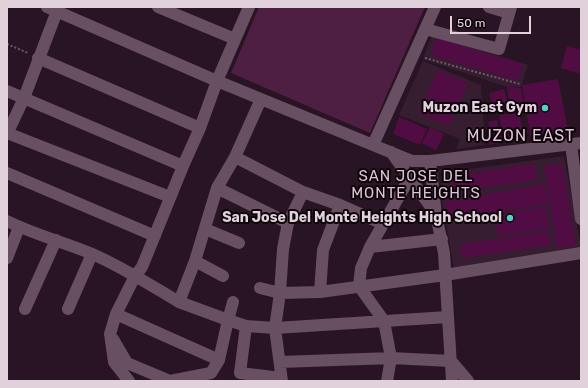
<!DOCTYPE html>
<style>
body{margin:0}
#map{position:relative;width:588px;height:388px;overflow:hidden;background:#291423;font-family:Rubik,sans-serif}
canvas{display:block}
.frame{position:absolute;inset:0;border:8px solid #e0d1db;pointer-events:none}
.scale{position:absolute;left:450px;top:16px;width:81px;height:18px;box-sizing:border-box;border:2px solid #e0d1db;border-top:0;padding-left:5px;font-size:12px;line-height:14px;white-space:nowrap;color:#e0d1db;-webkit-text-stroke:3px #0c040a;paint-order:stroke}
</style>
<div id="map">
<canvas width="588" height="388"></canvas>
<div class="frame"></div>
<div class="scale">50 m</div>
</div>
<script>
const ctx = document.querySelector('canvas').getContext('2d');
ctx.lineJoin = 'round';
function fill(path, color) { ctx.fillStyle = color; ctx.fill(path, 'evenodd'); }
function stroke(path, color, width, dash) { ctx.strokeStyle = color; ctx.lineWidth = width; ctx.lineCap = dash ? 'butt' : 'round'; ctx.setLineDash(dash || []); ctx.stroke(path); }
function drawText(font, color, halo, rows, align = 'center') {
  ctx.font = font + ' Rubik,sans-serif'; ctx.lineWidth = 4; ctx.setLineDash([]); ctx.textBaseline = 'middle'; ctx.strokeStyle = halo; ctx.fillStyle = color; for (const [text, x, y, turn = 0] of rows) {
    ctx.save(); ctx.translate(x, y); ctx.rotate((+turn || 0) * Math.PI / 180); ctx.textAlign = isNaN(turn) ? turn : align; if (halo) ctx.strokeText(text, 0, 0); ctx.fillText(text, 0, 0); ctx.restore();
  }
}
fill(new Path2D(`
 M432 35 528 65 521 87 504 86 423 59Z
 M423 61 481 85 485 145 456 149 460 139 399 115Z
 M564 156 581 247 454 269 440 189 444 177 448 172Z`), '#361d30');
fill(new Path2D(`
 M259 7H425L370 133 231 73Z`), '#4e1f42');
fill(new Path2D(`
 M436 38 523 64 518 81 431 55Z
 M567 46 581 50V74L561 68Z
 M438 70 468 83 449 126 419 113Z
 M558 79 568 131 531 139 522 85Z
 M507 86 521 88 524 105 510 108Z
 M504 89 509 108 494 112 489 93Z
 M519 112 523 133 503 137 499 115Z
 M399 117 427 129 420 145 393 134Z
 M497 120 499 132 490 133 488 122Z
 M430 127 444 134 436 150 422 143Z
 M501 134 502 142 489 145 488 137Z
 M534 163 537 180 452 193 449 177Z
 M562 163 576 246 557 248 544 166Z
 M545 184 549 204 448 220 445 201Z
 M546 207 549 228 498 236 495 214Z
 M549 231 551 245 462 258 460 244Z`), '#520c44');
stroke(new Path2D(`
 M7 44 28 53
 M425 58 520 84`), '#6d5a68', 2, [2, 2]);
stroke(new Path2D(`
 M47 7 217 81 412 161H430L581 143
 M158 7 235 39
 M489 7 509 13
 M425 29 499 49 511 7
 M38 58 200 128
 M7 91 183 166
 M7 133 170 197
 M7 134 24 98 57 11
 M373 145 435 7
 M571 145 581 219
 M391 152 436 214
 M235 157 303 192 340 205 383 224
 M430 161 436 215 444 253 452 381
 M7 173 155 236
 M217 188 288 223
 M303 192 288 223 283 249 280 293 320 292 445 275 581 253
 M7 221C33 234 63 242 90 253 121 266 150 285 179 302L195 261 217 188 235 157 261 99
 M205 229 239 243
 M370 247 442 239
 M7 258 19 227
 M195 261 223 276
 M260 288 280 293 275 328 282 381
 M320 292 323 250 340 205
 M233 302 228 320 246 326 275 328 448 317
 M25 309 56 240
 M68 309 92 254
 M116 314 219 360
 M246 326 240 373 281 378
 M113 339 127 363 170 381
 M280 362 391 358 451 361 468 381
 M129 381 114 362 110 334 116 314 135 276 142 267 183 166 200 128 217 81 249 7
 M170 381 211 373 219 360 228 320 179 302
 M387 381 391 358 384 321 359 286 361 268 370 247 409 179`), '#684f61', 12);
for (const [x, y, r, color] of [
 [545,108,4,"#56cec4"],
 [510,218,4,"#56cec4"]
]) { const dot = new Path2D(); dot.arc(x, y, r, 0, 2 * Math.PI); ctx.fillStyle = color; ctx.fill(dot); stroke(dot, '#0c040a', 1.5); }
drawText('bold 14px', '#e0d1db', '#0c040a', [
 ["Muzon East Gym",537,108],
 ["San Jose Del Monte Heights High School",502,218]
], 'right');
ctx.letterSpacing = '1px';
drawText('15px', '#dfc2d6', '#0c040a', [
 ["SAN JOSE DEL",416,177],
 ["MONTE HEIGHTS",416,194]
]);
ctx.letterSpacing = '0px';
ctx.letterSpacing = '1px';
drawText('16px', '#dfc2d6', '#0c040a', [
 ["MUZON EAST",521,136]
]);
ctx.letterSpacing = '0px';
</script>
